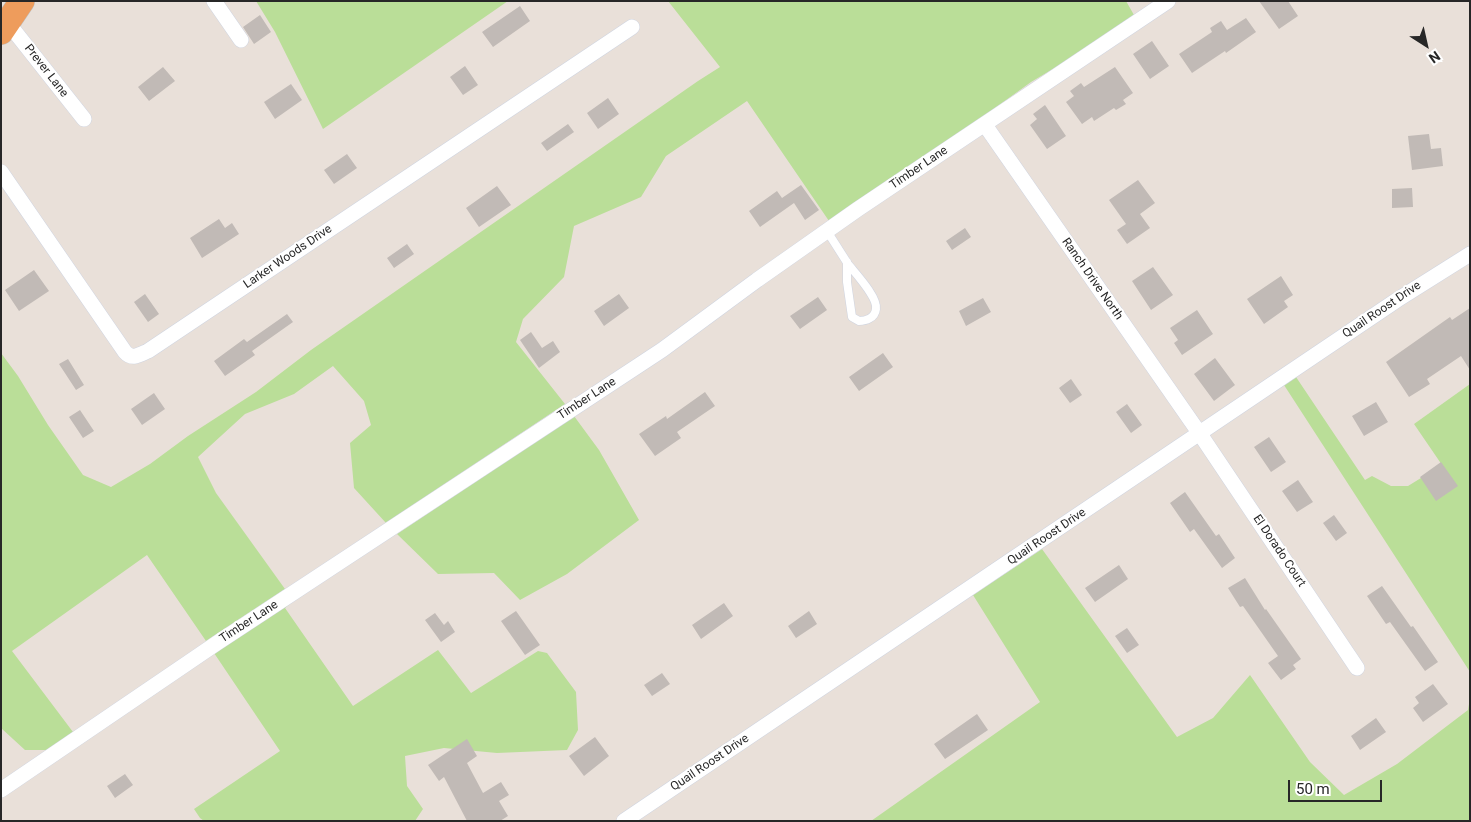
<!DOCTYPE html>
<style>
body{margin:0}
#map{position:relative;width:1471px;height:822px;overflow:hidden;background:#e9e0d9;font-family:Roboto,sans-serif}
canvas{display:block}
.frame{position:absolute;inset:0;border:2px solid #272727;pointer-events:none}
.north{position:absolute;left:1401px;top:20px;width:50px;height:50px;-webkit-text-stroke:4px #fff;paint-order:stroke;rotate:145deg;font-size:14px;font-weight:700;line-height:20px;text-align:center;color:#272727}
.north::after{content:'';display:block;margin:auto;width:18px;height:22px;background:#272727;clip-path:polygon(50% 0,100% 100%,50% 72%,0 100%)}
.scale{position:absolute;left:1288px;top:780px;width:94px;height:22px;box-sizing:border-box;border:2px solid #272727;border-top:0;padding-left:6px;font-size:15px;line-height:18px;white-space:nowrap;color:#272727;-webkit-text-stroke:4px #fff;paint-order:stroke}
</style>
<div id="map">
<canvas width="1471" height="822"></canvas>
<div class="frame"></div>
<div class="north">N</div>
<div class="scale">50 m</div>
</div>
<script>
const ctx = document.querySelector('canvas').getContext('2d');
ctx.lineJoin = 'round';
function fill(path, color) { ctx.fillStyle = color; ctx.fill(path, 'evenodd'); }
function stroke(path, color, width, dash) { ctx.strokeStyle = color; ctx.lineWidth = width; ctx.lineCap = dash ? 'butt' : 'round'; ctx.setLineDash(dash || []); ctx.stroke(path); }
function drawText(font, color, halo, rows, align = 'center') {
  ctx.font = font + ' Roboto,sans-serif'; ctx.lineWidth = 4; ctx.setLineDash([]); ctx.textBaseline = 'middle'; ctx.strokeStyle = halo; ctx.fillStyle = color; for (const [text, x, y, turn = 0] of rows) {
    ctx.save(); ctx.translate(x, y); ctx.rotate((+turn || 0) * Math.PI / 180); ctx.textAlign = isNaN(turn) ? turn : align; if (halo) ctx.strokeText(text, 0, 0); ctx.fillText(text, 0, 0); ctx.restore();
  }
}
fill(new Path2D(`
 M256 1H508L323 129 275 32Z
 M668 1H1126L1134 15 1058 66 1031 82 980 119 829 221 747 101 666 156 641 197 574 226 564 277 523 319 516 342 565 404 386 523 354 488 350 443 371 425 364 401 333 366 294 394 245 414 198 457 216 493 285 589 206 641 147 555 12 651 73 732 47 750H25L1 728V353L18 376 48 425 83 475 111 487 150 464 188 436 256 392 311 350 698 81 720 67Z
 M1296 377 1365 480 1372 476 1391 486H1408L1442 465 1414 424 1470 384V672L1284 385Z
 M574 416 599 450 639 520 567 574 520 600 494 573 438 574 397 534Z
 M1042 549 1177 737 1213 718 1250 675 1310 762 1344 795 1397 764 1468 710 1470 698V821H871L1040 702 973 595Z
 M291 603 285 608 353 706 438 650 471 693 538 651 547 653 576 692 578 730 567 750 497 753 444 748 405 756 407 786 423 809 415 821H204L200 818 194 809 280 751 214 653Z`), '#bade98');
fill(new Path2D(`
 M1259 1H1288L1298 16 1279 29Z
 M520 6 530 21 493 47 482 32Z
 M260 15 271 32 254 44 243 27Z
 M1246 18 1256 32 1226 53 1225 51 1192 73 1179 54 1212 32 1210 28 1221 21 1227 30Z
 M1152 41 1169 66 1150 79 1133 54Z
 M465 66 478 85 463 95 450 77Z
 M163 67 175 81 149 101 138 87Z
 M1115 67 1133 93 1123 100 1126 104 1116 110 1114 108 1094 121 1092 117 1082 124 1066 102 1074 96 1070 91 1081 83 1084 87Z
 M291 84 302 100 275 119 264 102Z
 M608 98 619 114 598 129 587 113Z
 M1045 105 1066 136 1047 149 1030 125 1037 119 1033 114Z
 M568 124 574 132 547 151 541 143Z
 M1429 134 1431 149 1441 148 1443 166 1412 170 1408 136Z
 M347 154 357 168 334 184 324 170Z
 M1138 180 1155 203 1140 214 1150 228 1127 244 1117 230 1126 224 1109 200Z
 M801 185 819 210 805 220 794 203 760 227 749 211 777 191 782 198Z
 M497 186 511 205 479 227 466 208Z
 M1412 188 1413 207 1392 208V189Z
 M219 219 225 228 232 223 239 234 202 258 190 238Z
 M965 228 971 237 952 250 946 241Z
 M407 244 414 254 394 268 387 258Z
 M1153 267 1173 295 1151 310 1132 281Z
 M34 270 49 291 19 311 5 290Z
 M1281 276 1293 295 1284 301 1288 307 1264 324 1247 299Z
 M145 294 159 314 148 322 134 302Z
 M619 294 629 308 604 326 594 311Z
 M818 297 827 310 800 329 790 316Z
 M983 298 991 312 966 326 959 311Z
 M1470 308V370L1461 356 1427 379 1430 384 1409 397 1386 362 1450 317 1452 320Z
 M1197 310 1213 334 1182 355 1174 343 1178 340 1170 328Z
 M287 314 293 322 252 351 255 355 225 376 214 361 244 339 247 342Z
 M531 332 542 348 553 341 560 352 539 368 520 340Z
 M883 353 893 367 859 391 849 377Z
 M1215 358 1235 385 1214 401 1194 374Z
 M68 359 84 385 76 390 59 364Z
 M1071 379 1082 395 1070 403 1059 388Z
 M705 392 715 406 677 432 681 438 655 456 639 434 666 416 667 419Z
 M154 393 165 409 142 425 131 409Z
 M1376 402 1388 422 1364 436 1352 416Z
 M1127 404 1142 425 1131 433 1116 412Z
 M80 410 94 431 83 438 69 417Z
 M1269 437 1286 462 1271 472 1254 447Z
 M1441 462 1458 486 1436 501 1420 477Z
 M1298 480 1313 502 1297 512 1282 491Z
 M1185 492 1216 536 1219 534 1235 558 1222 568 1194 529 1190 532 1170 503Z
 M1334 515 1347 533 1336 541 1323 523Z
 M1119 565 1128 579 1095 602 1085 588Z
 M1245 578 1265 610 1266 609 1301 659 1293 665 1296 669 1281 680 1268 663 1278 656 1243 606 1240 607 1228 588Z
 M1382 586 1411 627 1413 626 1438 662 1425 671 1390 622 1386 624 1367 596Z
 M724 603 733 616 701 639 692 625Z
 M516 611 540 645 525 655 501 621Z
 M809 611 817 624 796 638 788 626Z
 M435 613 444 625 448 621 455 632 441 642 425 620Z
 M1127 628 1139 645 1127 653 1115 636Z
 M662 673 670 684 652 696 644 685Z
 M1433 684 1448 704 1423 722 1413 708 1419 703 1415 697Z
 M977 714 988 730 945 759 934 744Z
 M1376 718 1386 732 1360 750 1351 736Z
 M595 737 609 756 584 776 569 756Z
 M467 739 477 756 467 763 483 793 501 782 509 795 499 801 508 816 500 821H467L444 777 439 781 428 765Z
 M125 774 133 785 115 798 107 786Z`), '#c1bab6');
const service = new Path2D(`
 M827 231C834 242 841 253 848 264 855 273 878 297 876 309 875 318 866 321 859 321L852 317 847 282V262`);
const minor = new Path2D(`
 M214 1 241 40
 M8 23 84 119
 M985 125 1200 434 1357 668
 M1 172 125 352C132 360 139 355 148 351L632 27
 M1 790 217 643 662 350 757 280 858 209 1168 1
 M624 821 1397 300 1470 254`);
const trunk = new Path2D(`
 M1 32 22 1`);
stroke(service, '#cfd4e0', 9);
stroke(minor, '#cfd4e0', 16);
stroke(trunk, '#bebebe', 26);
stroke(service, '#fff', 8);
stroke(minor, '#fff', 15);
stroke(trunk, '#ee9c5c', 25);
drawText('12px', '#272727', '#fff', [
 ["Prever Lane",46,71,52],
 ["Timber Lane",919,168,-34],
 ["Larker Woods Drive",288,257,-34],
 ["Ranch Drive North",1092,279,55],
 ["Quail Roost Drive",1382,310,-34],
 ["Timber Lane",587,399,-33],
 ["Quail Roost Drive",1047,537,-34],
 ["El Dorado Court",1279,551,56],
 ["Timber Lane",249,622,-33],
 ["Quail Roost Drive",710,763,-34]
]);
</script>
